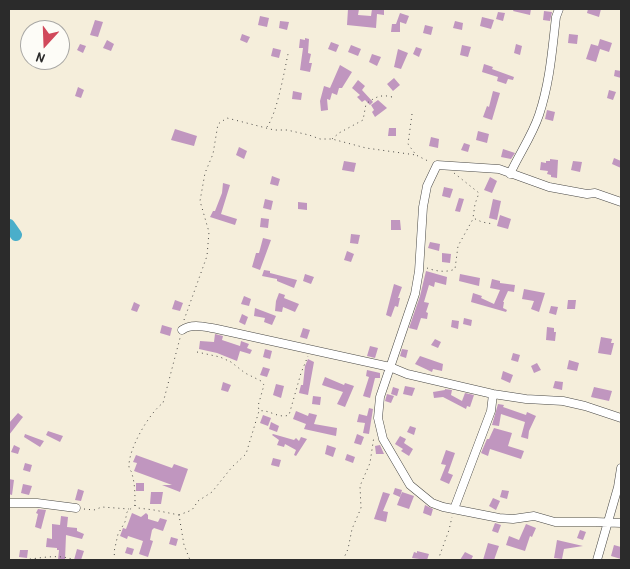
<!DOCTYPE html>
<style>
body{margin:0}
#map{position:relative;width:630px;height:569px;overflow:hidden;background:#f5eedb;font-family:"Patrick Hand",sans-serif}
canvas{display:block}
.frame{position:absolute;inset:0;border:10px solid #2b2b2b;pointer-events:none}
.north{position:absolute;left:20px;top:20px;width:50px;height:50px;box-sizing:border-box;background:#fdfcf7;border:1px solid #a9a8a5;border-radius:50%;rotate:200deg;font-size:14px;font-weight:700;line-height:20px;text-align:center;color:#2b2b2b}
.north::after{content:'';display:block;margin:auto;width:18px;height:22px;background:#d1495b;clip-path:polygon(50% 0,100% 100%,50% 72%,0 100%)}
</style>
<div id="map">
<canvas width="630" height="569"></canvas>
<div class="frame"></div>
<div class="north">N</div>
</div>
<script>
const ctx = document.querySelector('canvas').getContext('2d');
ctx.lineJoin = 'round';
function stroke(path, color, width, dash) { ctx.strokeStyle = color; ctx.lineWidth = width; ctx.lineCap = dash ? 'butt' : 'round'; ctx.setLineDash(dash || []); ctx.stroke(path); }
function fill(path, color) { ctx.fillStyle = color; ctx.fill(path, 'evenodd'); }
stroke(new Path2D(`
 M9 225 16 235`), '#4aaeca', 12);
fill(new Path2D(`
 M348 9H359L358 15 371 16 372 9H384V15L377 14 376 28 347 25Z
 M514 9H531L530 15 513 11Z
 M588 9H601L599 17 587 13Z
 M544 11 552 12 550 21 543 20Z
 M498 12 505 13 503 21 496 19Z
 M400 13 409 16 406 24 400 22V32H391L392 24H396Z
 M260 16 269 18 267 27 258 25Z
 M482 17 494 20 491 29 480 26Z
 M95 20 103 22 98 37 90 35Z
 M280 21 289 22 287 30 279 28Z
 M455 21 463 23 462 30 453 28Z
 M425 25 433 27 431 35 423 33Z
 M242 34 250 37 247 43 240 40Z
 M569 34 578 35 577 44 568 43Z
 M305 38 309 39 308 53 311 54 309 63H312L310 72 300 70 303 48H299L300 39 305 40Z
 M600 39 612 43 609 52 600 49 596 62 586 59 591 44 598 46Z
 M107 40 114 44 111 51 103 48Z
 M331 42 339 45 336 52 328 49Z
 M80 44 86 46 83 53 77 50Z
 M516 44 522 46 520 55 514 53Z
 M351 45 361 49 358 56 348 52Z
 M462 45 471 47 468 57 460 55Z
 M416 47 422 49 419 57 413 54Z
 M273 48 281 50 279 58 271 56Z
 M398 49 408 53 401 69 394 67Z
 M372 54 381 57 377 66 369 62Z
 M484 64 493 67 492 69 514 77 513 80 508 79 506 84 497 81 498 77 482 72Z
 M340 65 352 72 342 88H339L337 95 332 93 330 100 327 99 328 110 321 111 320 101 324 86 330 88Z
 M615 70 621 71V78L614 76Z
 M394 78 400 85 393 91 387 84Z
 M358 80 365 86 362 90 373 102 370 105 365 100 362 102 357 97 360 95 352 88Z
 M78 87 84 90 81 98 75 96Z
 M609 90 616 92 613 100 607 98Z
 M293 91 302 93 301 100 292 99Z
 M493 91 500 93 492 120 483 117 487 106 489 107Z
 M378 100 387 108 375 117 372 112 374 110 371 105Z
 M547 110 555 112 553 121 545 119Z
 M389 128H396V136H388Z
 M175 129 197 136 194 146 171 140Z
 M478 131 489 134 487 143 476 140Z
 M431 137 439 139 438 148 429 146Z
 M464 143 470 145 468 152 461 150Z
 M239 147 247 151 244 159 236 155Z
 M503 149 515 153 511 159 501 157Z
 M614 158 621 161V168L612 164Z
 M550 159 558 160 557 178 551 177V175L547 174 548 171 540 170 541 162 546 163V161H550Z
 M344 161 356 163 354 172 342 170Z
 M573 161 582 162 580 172 571 170Z
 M272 176 280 179 278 186 270 184Z
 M490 177 497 181 492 193 484 190Z
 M223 183 230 185 221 214 237 219 235 225 210 217 213 211H215L222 193Z
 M444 187 453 189 450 198 442 196Z
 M459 198 464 199 460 212 455 211Z
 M265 199 273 201 271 210 263 208Z
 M493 199 501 201 497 220 489 218Z
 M298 202 307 203V210L298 209Z
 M500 215 511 219 508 229 497 226Z
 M261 218 269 219 268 228 260 227Z
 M391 220H400L401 230H391Z
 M351 234 360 235 358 244 350 243Z
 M263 238 271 240 260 270 252 267 256 253H259Z
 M430 242 440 244 439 251 428 248Z
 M347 251 354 254 351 262 344 260Z
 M442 253 451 254 450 263 442 262Z
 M264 270 270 271V273L297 280 294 288 277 281V279L262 276Z
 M426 271 447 277 446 285 435 282 434 287 429 285 424 302 429 303 426 312 428 313 427 319 421 318 417 330 409 328 420 296Z
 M305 274 314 277 311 284 303 281Z
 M460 274 480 278 479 286 459 281Z
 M492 279 500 281V283L515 285 514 292 508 291 503 302H504L503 308 507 310 506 312 471 302 473 293 482 296 481 298 494 304 500 290 490 288Z
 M394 284 402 287 398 298H400L398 307 395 306 391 317 386 315Z
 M524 289 545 293 539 312 531 309 534 301 522 299Z
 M279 293 285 295 284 298 299 304 295 312 283 307 282 312 275 311 276 301Z
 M244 296 251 299 249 306 241 304Z
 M175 300 183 303 180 311 172 309Z
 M568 300H576L575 309H567Z
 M134 302 140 305 137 312 131 310Z
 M551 306 558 307 556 315 549 313Z
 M255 308 276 316 272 325 264 322 265 318 254 316Z
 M242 314 248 317 245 325 239 322Z
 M464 318 472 320 471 326 463 324Z
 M452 320 459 321 458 329 451 327Z
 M162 325 172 328 170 336 160 333Z
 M547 327 554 328V332H556L555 341 546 340Z
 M303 328 310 330 307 339 300 337Z
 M215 334 223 336 222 340 240 346 241 341 249 344 247 348 252 350 250 354 240 351 237 361 217 353 199 349 200 341 214 342Z
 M601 337 612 339 611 343H614L611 355 598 353Z
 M435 339 441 342 438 348 431 345Z
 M370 346 378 348 375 358 367 356Z
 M265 349 272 351 270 359 263 357Z
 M402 349 408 350 406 358 400 356Z
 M513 353 520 355 518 362 511 360Z
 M420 356 443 364 442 371 433 369 432 372 415 364Z
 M308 359 314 362 308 395 299 393 301 385H303L305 366Z
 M569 360 579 363 577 371 567 369Z
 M537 363 541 370 534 373 531 366Z
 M263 367 270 369 267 377 260 375Z
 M367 370 380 373V378H375L370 398 363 396 369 377 366 376Z
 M503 371 513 375 510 383 501 379Z
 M325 377 344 385 345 383 354 386 345 407 337 404 343 392 322 385Z
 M555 381 563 382 562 390 553 388Z
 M223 382 231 385 228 392 221 390Z
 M276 384 284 386 281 398 273 395Z
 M405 386 415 388 412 396 403 394Z
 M393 387 399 389 397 396 391 394Z
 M594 387 612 391 609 401 591 397Z
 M445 389 452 390 451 395 462 401 465 393 474 395 470 407 467 406 466 409 443 397 434 398 433 392 445 390Z
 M387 394 394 396 391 403 385 401Z
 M313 396 321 397 320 405 312 404Z
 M498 404 504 405 503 407 526 415 527 412 536 416 529 431 528 439 521 437 525 422 501 414 499 426 492 425Z
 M369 408 373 409 369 434 363 433 365 423 357 422 359 414 367 416Z
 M296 411 308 416 309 413 317 415 314 424 337 428 336 436 304 429 306 424 293 419Z
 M18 413 23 417 9 435V423Z
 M263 415 271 418 268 426 260 423Z
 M271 422 279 426 277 432 269 429Z
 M410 426 416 428 414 435 407 432Z
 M494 428 512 433 508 446 524 451 521 459 490 449 488 456 481 453 487 439H489Z
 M48 431 63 436 60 442 46 435Z
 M25 434 44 441 40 447 24 437Z
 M273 434 294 440 296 438 299 441 301 437 307 439 296 456 294 455 296 450 285 444 284 447 277 445 279 440 272 435Z
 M357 434 364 437 361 445 354 443Z
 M400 436 406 439 404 443 413 449 409 456 401 451 403 449 395 444Z
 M14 445 20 448 18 454 11 452Z
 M327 445 336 448 333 457 325 454Z
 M380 445 384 454H376L375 446Z
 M446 450 455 453 448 473 453 475 449 484 440 480 446 465 441 464Z
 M347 454 355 457 353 463 345 460Z
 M136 455 172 468 174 464 188 469 180 492 162 485H172L134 471 137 463 133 462Z
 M273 458 281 460 279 467 271 465Z
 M25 463 32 465 30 472 23 470Z
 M9 479 14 480 12 495 9 494Z
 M136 483H144V491H136Z
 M23 484 32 486 29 495 21 493Z
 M395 488 402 490 400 497 393 494Z
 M78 489 84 491 81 501 75 500Z
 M502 490 509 491 507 499 500 497Z
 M151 492H163L161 504H150Z
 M383 492 390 494 383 511 388 512 386 522 374 519Z
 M402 492 414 496 409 509 397 505Z
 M493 498 500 501 496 510 489 506Z
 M425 505 433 509 431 516 423 513Z
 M38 509 46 510 41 529 35 527 38 514 36 513Z
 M132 513 141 517 146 513 148 515V519L158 522 160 518 167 520 163 531 154 528 152 530 150 540 153 541 148 557 139 554 143 541 128 536 127 539 120 536 123 528 126 529Z
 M61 516 68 517 67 527 77 528V531L84 534 82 539 66 535 65 560H58L59 550H57V548L46 547 47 538 52 539V524L60 525Z
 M495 523 501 525 498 533 492 531Z
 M526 524 536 528 532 537 530 536 525 551 506 545 509 536 519 540Z
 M580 530 586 532 583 540 577 538Z
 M171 537 178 539 176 546 169 544Z
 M557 540 583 546 564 549 562 559 554 558Z
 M488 543 499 546 494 560H483Z
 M614 545 621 547V559L611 556Z
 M127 547 134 549 132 555 125 553Z
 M77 549 84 551 81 560H74Z
 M20 550H28L27 558 19 557Z
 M417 551 429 554 427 560 412 558 414 552 417 553Z
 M465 552 473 556 471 560H460Z`), '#c096bf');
const street = new Path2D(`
 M510 174C519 154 532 136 539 115 550 82 552 51 556 17L559 9
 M621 202 595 193 587 194 549 187 499 169 437 165 427 186 423 207 419 271 415 294 380 397 378 418 383 439 410 485 432 503 443 507 499 518 513 519 534 516 555 522H596L621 523
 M182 330C192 323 205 327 217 329L390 367 407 374 493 394 526 399 563 401 585 406 621 418
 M9 503H37L76 508
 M454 509 491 411 493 394
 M597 560 618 487 621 468`);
stroke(street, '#494845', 9);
stroke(new Path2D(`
 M412 114 408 144 416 155 430 162
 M267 127C277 113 284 73 288 54
 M332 139 339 133 363 120 366 104C375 97 381 94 392 97
 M454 173 479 193 475 204 473 218 482 222 493 224
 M427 268C435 271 446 273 455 269L458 246 473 219
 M184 320 207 256 209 232 200 201 205 173 213 154 218 124 227 118 274 130H287L309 135 320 139H332L366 148 416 155
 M197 352 220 357 231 362 245 373 261 381 264 385 258 406 259 410
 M135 505 138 508 154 510 179 515 184 545 190 560
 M84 509 94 510 102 507 129 509
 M179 515 192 510 198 501 212 492 232 467 246 454 259 411C269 409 278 419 289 415L301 373 308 356
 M20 560C38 559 58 553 74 560
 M115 560 114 552 118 534 125 522 127 512 135 505C135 494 135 484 132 474 131 469 130 472 129 467 128 449 150 412 163 403L180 338
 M343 560 348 549 352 529 361 508 360 486 370 463 374 436
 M438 560 449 530 452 517`), '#494845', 1, [1, 4]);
stroke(street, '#fff', 8);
</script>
